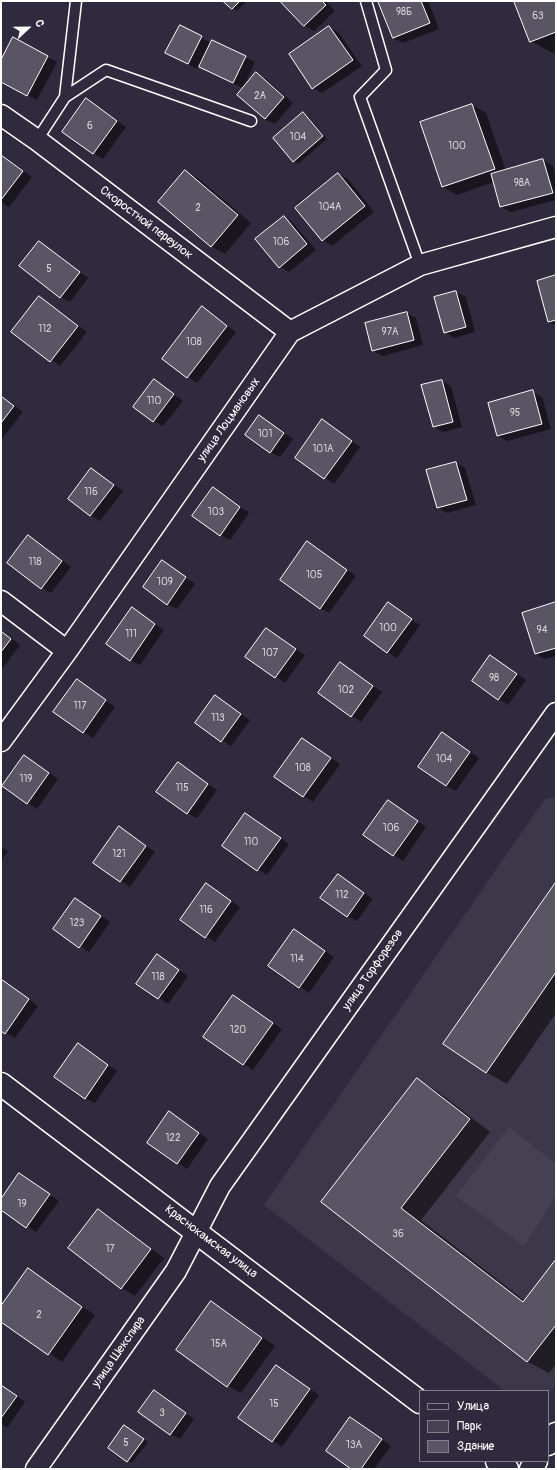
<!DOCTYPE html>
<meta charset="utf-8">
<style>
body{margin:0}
#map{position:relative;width:557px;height:1470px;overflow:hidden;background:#2f2a3d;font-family:Pangolin,sans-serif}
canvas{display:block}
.frame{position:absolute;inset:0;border:2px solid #fff;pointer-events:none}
.legend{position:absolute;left:419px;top:1390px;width:130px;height:72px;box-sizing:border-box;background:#2f2a3d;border:1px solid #827f8b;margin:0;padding:5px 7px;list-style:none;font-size:12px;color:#fff}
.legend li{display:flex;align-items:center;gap:8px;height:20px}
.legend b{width:20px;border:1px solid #827f8b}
.north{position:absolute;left:8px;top:8px;width:40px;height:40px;-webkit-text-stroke:3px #2f2a3d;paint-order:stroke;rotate:68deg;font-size:11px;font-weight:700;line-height:16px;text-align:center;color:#fff}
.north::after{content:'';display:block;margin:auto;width:14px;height:18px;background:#fff;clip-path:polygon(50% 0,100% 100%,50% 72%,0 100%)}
</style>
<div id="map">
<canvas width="557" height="1470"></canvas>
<div class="frame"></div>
<ul class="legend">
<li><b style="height:5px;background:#2f2a3d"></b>Улица</li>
<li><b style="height:11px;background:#464152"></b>Парк</li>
<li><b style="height:11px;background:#595564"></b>Здание</li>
</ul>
<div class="north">С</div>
</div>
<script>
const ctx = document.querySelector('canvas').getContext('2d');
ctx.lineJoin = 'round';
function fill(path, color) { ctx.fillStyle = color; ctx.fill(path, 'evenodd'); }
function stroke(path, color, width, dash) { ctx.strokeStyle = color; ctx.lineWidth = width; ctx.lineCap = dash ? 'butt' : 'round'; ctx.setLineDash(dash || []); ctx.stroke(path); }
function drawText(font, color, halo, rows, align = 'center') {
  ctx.font = font + ' Pangolin,sans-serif'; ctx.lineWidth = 4; ctx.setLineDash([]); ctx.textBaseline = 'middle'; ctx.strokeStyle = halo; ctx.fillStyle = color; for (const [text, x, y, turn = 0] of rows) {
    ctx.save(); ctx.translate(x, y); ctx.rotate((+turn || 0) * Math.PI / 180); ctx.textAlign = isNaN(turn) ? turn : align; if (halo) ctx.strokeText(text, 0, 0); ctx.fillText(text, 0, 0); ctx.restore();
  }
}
fill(new Path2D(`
 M556 796V1385L548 1395V1391H505L264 1205 544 800Z`), '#3c3749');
fill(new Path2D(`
 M509 1127 556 1164V1196L524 1246 456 1196Z`), '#464152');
fill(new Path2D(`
 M225 1H247L237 11Z
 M282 1H326L335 11 314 31 304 25Z
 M379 1H428L439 29 403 43 393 38Z
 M515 1H556V51L552 53 531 41Z
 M181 26 211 43 212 41 255 62 243 88 199 66 197 69 176 58Z
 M329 27 338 32 362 66 322 93 313 88Z
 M48 57 57 62 37 100 1 82V62Z
 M256 74 266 79 293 103 275 124 265 119 238 95Z
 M86 100 126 127 103 159 93 153Z
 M472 105 486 113 506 171 543 160 553 166 556 177V200L511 212 501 207 494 182 457 195 443 187 421 123Z
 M303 113 308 116 327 139 298 164 294 161Z
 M1 154 32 177 9 207 1 202Z
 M185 171 199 179 251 223 225 254 211 246Z
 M338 174 348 179 374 212 332 246 323 240Z
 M284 217 293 223 316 250 289 272 280 267Z
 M39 242 88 278 70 302 60 297Z
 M556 276V326L549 322Z
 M456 292 466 297 475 332 454 338 445 332Z
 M39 297 87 332 60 366 13 331Z
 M202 308 236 332 197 383 163 358Z
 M407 313 416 318 423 345 383 356 373 351 366 324Z
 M155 381 183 401 163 426 154 421Z
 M442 381 451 386 462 427 443 432 433 426Z
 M532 392 542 397 551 429 507 441 498 436Z
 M1 395 23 412 1 440Z
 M260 416 293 439 280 457 270 452Z
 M332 426 360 447 334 484 296 458Z
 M456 463 465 468 476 505 447 513 437 507Z
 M92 469 123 491 100 521 90 515Z
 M222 494 249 513 230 540 220 535Z
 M29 536 71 567 51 593 42 588Z
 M308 543 356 576 329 613 320 608Z
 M163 561 195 584 177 609 167 604Z
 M388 603 420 625 397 658 387 652Z
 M556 603V656L545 659 536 654Z
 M132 609 164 630 140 665 130 660Z
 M266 629 305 655 285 683 247 656Z
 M1 630 20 645 2 669 1 668Z
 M491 656 526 680 508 705 473 681Z
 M340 664 382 692 361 722 320 693Z
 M86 686 115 707 93 738 55 712Z
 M215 696 250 720 231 746 196 723Z
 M303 739 340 764 313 802 276 777Z
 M452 739 479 758 456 791 446 786Z
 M25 756 58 779 37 809 27 803Z
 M187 769 217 790 197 818 187 813Z
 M389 801 426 827 403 861 394 855Z
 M246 814 289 844 267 875 223 846Z
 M119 827 155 852 130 887 94 863Z
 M1 847 8 851 1 861Z
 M338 875 373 899 357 921 347 916Z
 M207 884 240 907 215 942 182 919Z
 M556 884V1013L507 1084 486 1072Z
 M76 899 110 922 89 952 55 929Z
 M295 931 334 957 309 993 270 966Z
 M158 956 188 976 168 1004 138 983Z
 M1 979 38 1006 15 1038 1 1030Z
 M234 996 282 1029 253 1070 205 1037Z
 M79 1045 117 1071 95 1103 85 1098Z
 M417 1079 437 1091 490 1132 421 1220 525 1301 556 1261V1364L549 1373 528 1362 322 1202Z
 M170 1112 208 1139 187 1169 148 1142Z
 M20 1174 59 1201 36 1232 1 1208V1200Z
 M98 1210 111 1218 164 1258 135 1296 122 1288 69 1248Z
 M28 1270 95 1315 62 1362 1 1321V1308Z
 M211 1302 275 1346 241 1393 228 1386Z
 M276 1366 319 1395 282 1447 239 1418Z
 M1 1385 25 1402 7 1428 1 1424Z
 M154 1391 194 1419 180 1439 171 1434Z
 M359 1423 391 1446 374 1469H353Z
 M129 1429 148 1442 132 1463 109 1448Z`), '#0007');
const building = new Path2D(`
 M223 1H240L232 9Z
 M280 1H322L326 5 304 26Z
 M378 1H421L430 23 393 38Z
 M514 1H556V32L530 42Z
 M180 25 202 36 188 64 165 53Z
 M329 26 353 60 312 89 289 54Z
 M13 37 48 56 27 96 1 82V60Z
 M212 40 246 56 233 83 199 67Z
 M256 72 284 97 265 119 237 95Z
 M86 98 117 121 93 154 62 132Z
 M472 104 495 169 442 187 420 122Z
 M303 112 323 136 293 162 273 138Z
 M1 155 23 171 1 200Z
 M543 159 553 193 500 207 491 174Z
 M185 170 238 215 211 247 158 202Z
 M338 173 365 206 322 241 295 208Z
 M284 216 307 244 279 268 255 239Z
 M39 241 80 272 60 298 19 266Z
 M556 275V320L548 322 537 281Z
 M456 291 466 327 444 333 434 297Z
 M39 296 78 326 50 362 11 332Z
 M202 306 227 326 187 378 162 359Z
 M407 312 414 340 372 351 365 323Z
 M154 379 174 394 153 422 133 407Z
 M442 380 453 422 433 427 421 385Z
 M533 390 542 424 497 436 488 403Z
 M1 396 14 406 1 423Z
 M259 415 284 433 270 453 245 435Z
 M322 419 352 441 324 479 295 458Z
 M456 462 467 500 437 508 426 470Z
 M91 468 114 485 90 516 68 499Z
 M213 487 240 507 220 536 192 516Z
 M28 535 62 561 41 589 7 563Z
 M307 541 347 570 320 609 280 580Z
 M162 560 186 577 167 605 143 587Z
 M388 602 412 619 387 653 364 636Z
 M556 602V648L535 654 522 613Z
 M132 607 155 624 130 661 106 644Z
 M266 628 296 649 275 678 245 657Z
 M1 631 11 639 1 652Z
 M490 655 517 674 498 700 472 681Z
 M340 662 373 686 351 717 318 693Z
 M77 679 106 700 83 733 53 712Z
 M215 695 241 714 221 742 195 723Z
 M442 732 470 752 446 786 418 767Z
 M302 738 331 758 303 797 274 777Z
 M24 755 49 773 27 804 2 786Z
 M178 762 208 784 187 814 156 792Z
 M388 800 418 821 393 856 363 835Z
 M245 813 281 838 257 871 222 846Z
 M119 826 146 846 120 882 93 863Z
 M338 874 364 893 347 917 320 898Z
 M556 882V972L486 1073 443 1044Z
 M206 883 231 901 205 938 180 920Z
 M75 898 101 916 79 948 53 929Z
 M294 929 325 951 299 988 268 966Z
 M157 954 179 970 158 999 136 984Z
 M1 979 29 999 5 1034 1 1031Z
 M233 995 273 1023 243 1065 203 1037Z
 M78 1043 108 1065 85 1099 54 1077Z
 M417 1078 470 1119 401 1208 523 1302 556 1259V1325L527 1362 321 1202Z
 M169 1111 199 1133 177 1164 147 1143Z
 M19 1173 50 1194 26 1228 1 1210V1199Z
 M98 1209 151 1249 121 1289 68 1248Z
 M28 1268 82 1307 48 1355 1 1322V1306Z
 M211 1301 262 1338 227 1387 176 1350Z
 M276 1365 310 1389 272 1442 238 1418Z
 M1 1385 17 1396 1 1418Z
 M154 1390 186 1413 170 1435 138 1412Z
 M350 1417 382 1439 361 1469H351L326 1451Z
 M124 1425 144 1439 127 1462 108 1448Z`);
fill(building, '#595564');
stroke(building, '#fff', 1);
const service = new Path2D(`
 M366 1 386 70 360 97 420 265
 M65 97 76 1
 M37 140 65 97 106 70 251 121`);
const minor = new Path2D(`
 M1 115 37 140 290 332
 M1 601 67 651
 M1 741 67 651 290 332 420 265 556 227
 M36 1469 176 1271 220 1186 556 713`);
const tertiary = new Path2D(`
 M1 1084 420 1402
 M548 1444 556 1434
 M497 1461 507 1469
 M531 1469 536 1461`);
stroke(service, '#fff', 13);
stroke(minor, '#fff', 23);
stroke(tertiary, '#fff', 25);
stroke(service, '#2f2a3d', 10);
stroke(minor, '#2f2a3d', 20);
stroke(tertiary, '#2f2a3d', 22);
drawText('10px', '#d6d4d8', null, [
 ["98Б",404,12],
 ["63",538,16],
 ["2А",260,96],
 ["6",90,126],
 ["104",298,137],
 ["100",457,146],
 ["98А",522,183],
 ["104А",330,207],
 ["2",198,208],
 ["106",281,242],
 ["5",49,269],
 ["112",45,329],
 ["97А",390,332],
 ["108",194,342],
 ["110",154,401],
 ["95",515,413],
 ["101",265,434],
 ["101А",323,449],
 ["116",91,492],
 ["103",216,512],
 ["118",35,562],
 ["105",314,575],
 ["109",165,582],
 ["100",388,628],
 ["94",542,630],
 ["111",131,634],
 ["107",270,653],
 ["98",494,678],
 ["102",346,690],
 ["117",80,706],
 ["113",218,718],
 ["104",444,759],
 ["108",303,768],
 ["119",26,779],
 ["115",182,788],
 ["106",391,828],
 ["110",251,842],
 ["121",119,854],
 ["112",342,895],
 ["116",206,910],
 ["123",77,923],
 ["114",297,959],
 ["118",158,977],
 ["120",238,1030],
 ["122",173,1138],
 ["19",22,1204],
 ["36",398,1234],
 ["17",110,1249],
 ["2",39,1315],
 ["15А",219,1344],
 ["15",274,1404],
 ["3",162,1413],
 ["5",126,1443],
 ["13А",354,1445]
]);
drawText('12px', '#fff', '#2f2a3d', [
 ["Скоростной переулок",146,223,37],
 ["улица Лоцмановых",229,420,-55],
 ["улица Торфорезов",373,970,-55],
 ["Краснокамская улица",211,1242,37],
 ["улица Шекспира",119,1352,-55]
]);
</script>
